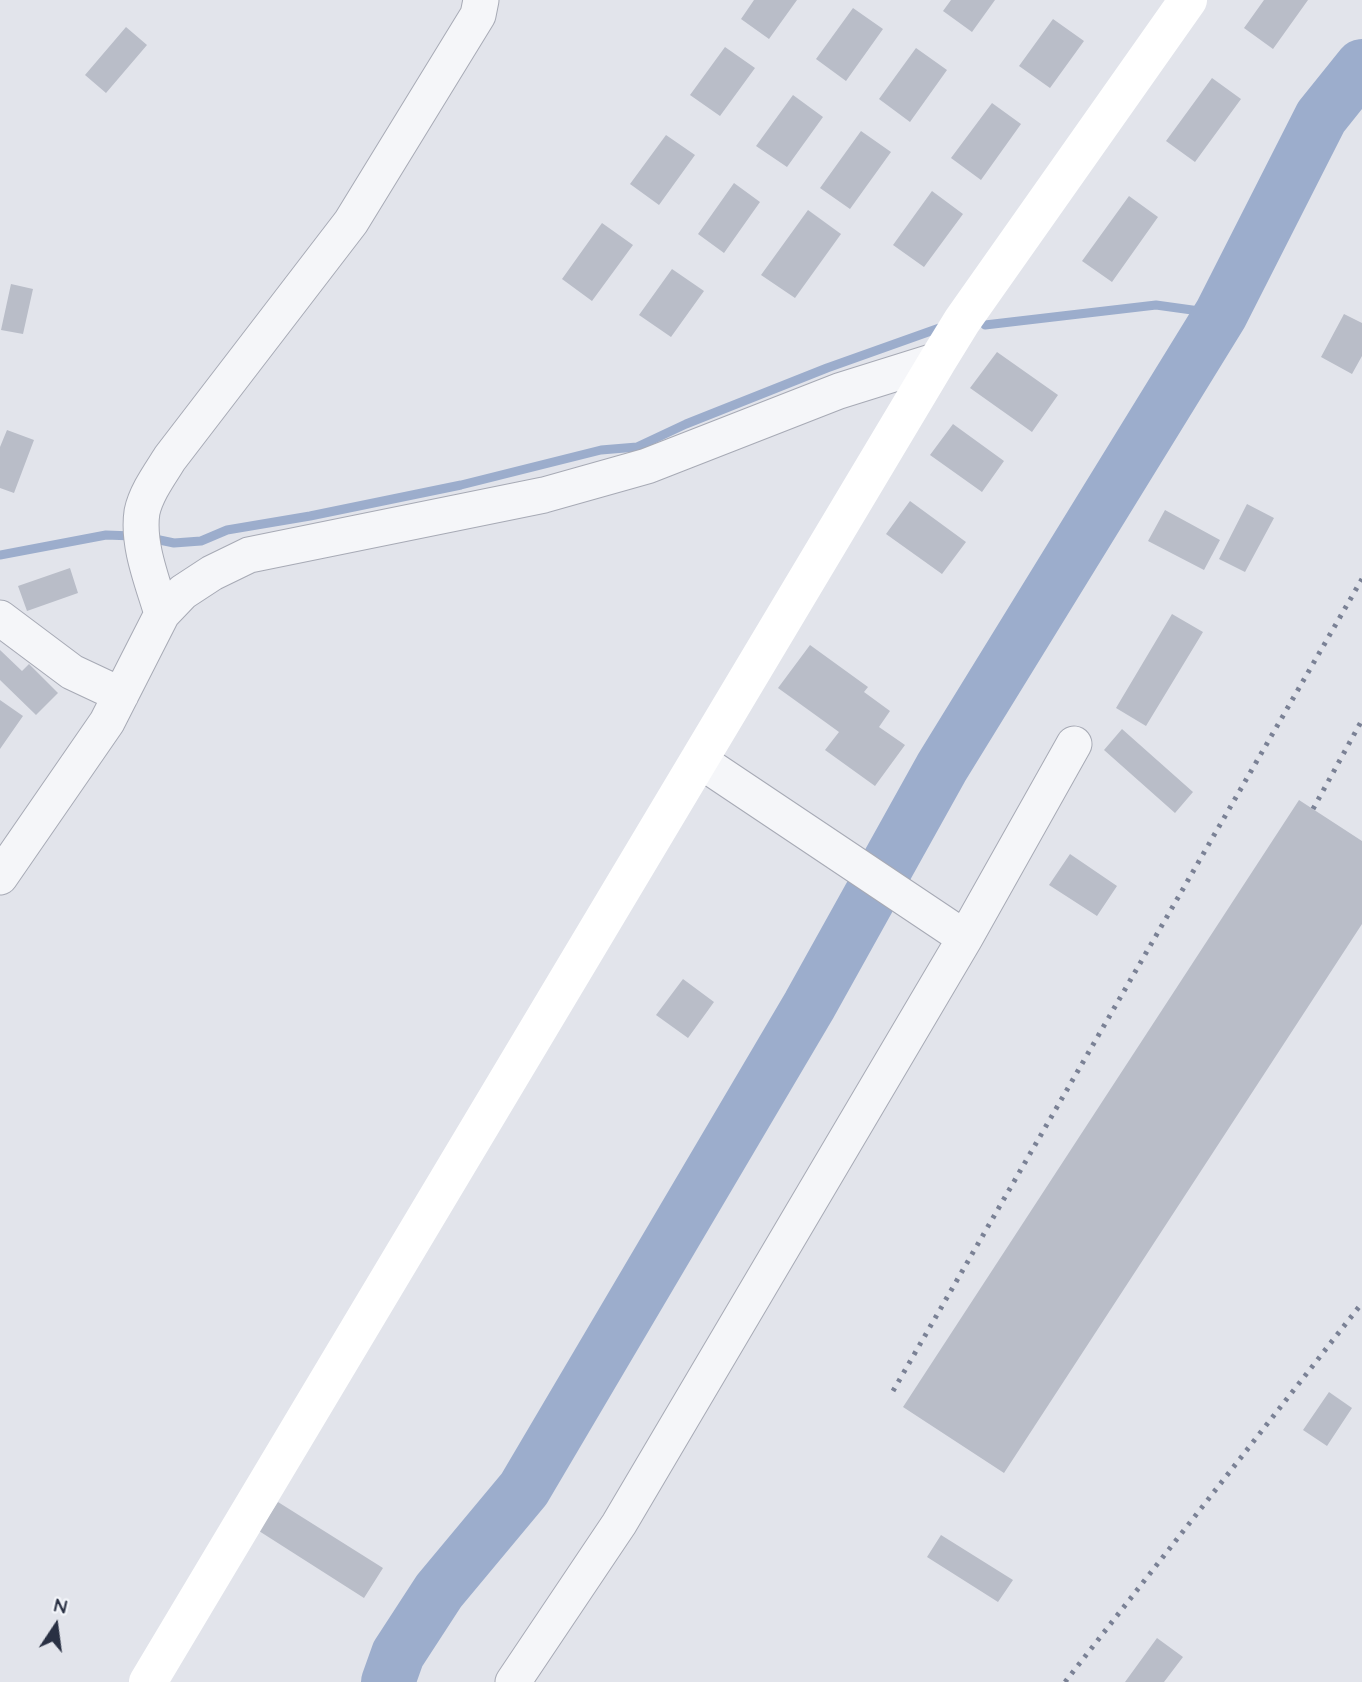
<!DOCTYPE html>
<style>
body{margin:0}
#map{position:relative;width:1362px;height:1682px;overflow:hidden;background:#e2e4eb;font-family:Quicksand,sans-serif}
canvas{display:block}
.north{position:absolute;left:21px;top:1591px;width:70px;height:70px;-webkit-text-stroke:5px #f1f3f8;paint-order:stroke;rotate:13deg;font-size:19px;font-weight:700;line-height:28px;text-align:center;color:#293043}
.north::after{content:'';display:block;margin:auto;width:24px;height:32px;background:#293043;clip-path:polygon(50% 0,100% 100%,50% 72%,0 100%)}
</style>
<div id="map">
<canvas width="1362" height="1682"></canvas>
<div class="north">N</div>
</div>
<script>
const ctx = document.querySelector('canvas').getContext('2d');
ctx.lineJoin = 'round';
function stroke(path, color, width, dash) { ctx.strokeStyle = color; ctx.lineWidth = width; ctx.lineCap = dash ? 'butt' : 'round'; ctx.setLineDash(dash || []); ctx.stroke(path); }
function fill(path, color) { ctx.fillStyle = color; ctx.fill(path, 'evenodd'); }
stroke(new Path2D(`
 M985 325 1156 305 1221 314
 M150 538 174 543 201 541 227 530 310 516 461 485 601 450 637 447 686 424 827 368 945 326
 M0 555 106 535 133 536`), '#9cadcc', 9);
stroke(new Path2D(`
 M388 1682 398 1654 439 1591 524 1489 809 1006 942 767 1221 314 1321 117 1362 66`), '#9cadcc', 54);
fill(new Path2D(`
 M754 0H797L769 39 741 19Z
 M951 0H995L972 32 943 11Z
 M1264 0H1308L1273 49 1244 28Z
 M853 8 883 29 846 81 816 59Z
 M1053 19 1084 41 1050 88 1019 66Z
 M126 27 147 45 106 93 85 75Z
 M725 47 755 68 720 116 690 95Z
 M916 48 947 70 910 122 879 99Z
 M1212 78 1241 99 1195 162 1166 141Z
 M793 95 823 117 787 167 756 146Z
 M992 103 1021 124 981 180 951 158Z
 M861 131 891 152 850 209 820 188Z
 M666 135 695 155 659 205 630 184Z
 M734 183 760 202 724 253 698 234Z
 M932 191 963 214 924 267 893 245Z
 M1129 196 1158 217 1112 282 1082 261Z
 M808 210 841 234 795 298 761 275Z
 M602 223 633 245 592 301 562 279Z
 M672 269 704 291 671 337 639 315Z
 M11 284 33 289 23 334 1 330Z
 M1344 314 1362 323V356L1352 374 1321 357Z
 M997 352 1058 395 1032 432 970 388Z
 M953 424 1004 461 982 492 930 455Z
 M7 430 34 440 14 493 0 488V447Z
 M910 501 966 542 942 574 886 534Z
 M1247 504 1274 518 1245 572 1219 559Z
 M1165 510 1220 540 1204 570 1148 541Z
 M70 568 78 593 27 611 18 586Z
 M1172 614 1203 632 1146 726 1116 708Z
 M810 645 868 687 864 692 890 711 879 727 905 745 875 786 825 750 839 732 778 688Z
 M0 650 22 671 29 664 58 693 36 715 0 680Z
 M0 700 23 716 0 749Z
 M1122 729 1193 792 1175 813 1104 750Z
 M1299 800 1362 841V924L1004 1473 903 1407Z
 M1070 854 1117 886 1097 916 1049 885Z
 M683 979 714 1002 688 1038 656 1015Z
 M1329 1392 1352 1408 1327 1446 1303 1430Z
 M278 1502 383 1568 364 1598 259 1531Z
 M941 1535 1013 1580 998 1602 927 1557Z
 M1157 1638 1183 1657 1164 1682H1125Z`), '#b9bdc8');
const street = new Path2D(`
 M162 614C153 583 137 545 142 512 146 493 160 474 170 458L351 222 478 15 481 0
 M0 618 72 672 121 695
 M699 760 965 938
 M0 877 107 722 162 614 183 592 212 573 249 555 544 495 647 466 839 391 938 360
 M513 1682 619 1524 965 938 1074 744`);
stroke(street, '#a7aab5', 37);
stroke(street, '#f5f6f9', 35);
stroke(new Path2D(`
 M148 1682 938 360 962 321 1188 0`), '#fff', 38);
stroke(new Path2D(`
 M1313 809 1362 720
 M893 1391 1362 579
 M1065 1682 1362 1303`), '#7a8195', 5, [3.5, 7]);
</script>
